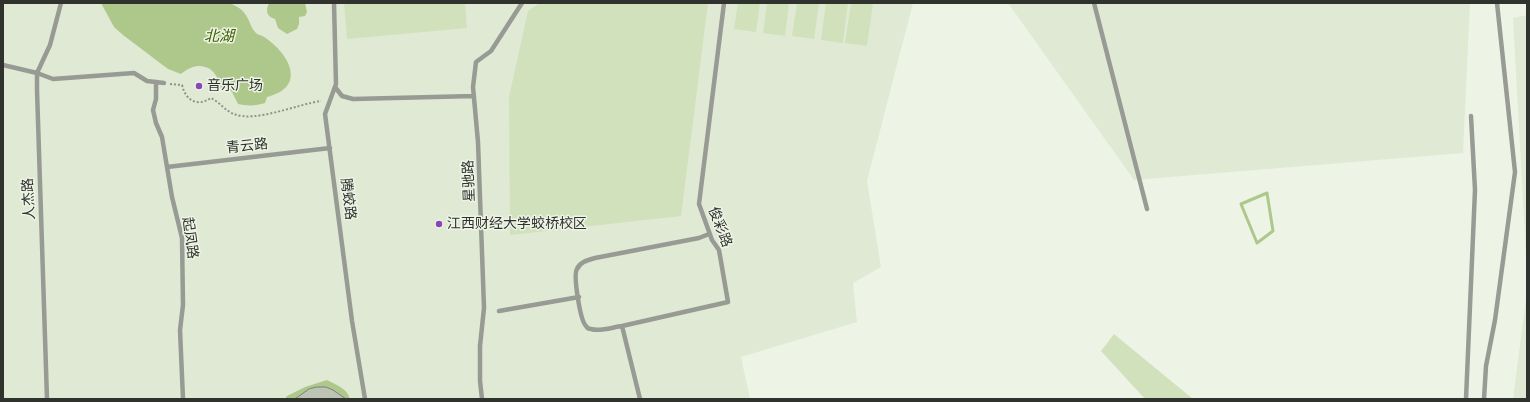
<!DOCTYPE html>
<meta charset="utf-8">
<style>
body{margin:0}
#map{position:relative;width:1530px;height:402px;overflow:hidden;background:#edf4e6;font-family:Inter,sans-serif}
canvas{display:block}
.frame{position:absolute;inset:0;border:4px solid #30322d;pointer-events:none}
</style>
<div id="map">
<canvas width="1530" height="402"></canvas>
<div class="frame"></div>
</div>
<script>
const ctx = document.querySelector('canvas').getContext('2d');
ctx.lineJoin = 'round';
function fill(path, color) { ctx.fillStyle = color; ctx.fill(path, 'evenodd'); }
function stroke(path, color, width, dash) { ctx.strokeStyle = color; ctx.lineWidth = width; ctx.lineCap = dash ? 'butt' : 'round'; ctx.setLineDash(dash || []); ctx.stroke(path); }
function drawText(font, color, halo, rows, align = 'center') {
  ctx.font = font + ' Inter,"Noto Sans SC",sans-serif'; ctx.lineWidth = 3; ctx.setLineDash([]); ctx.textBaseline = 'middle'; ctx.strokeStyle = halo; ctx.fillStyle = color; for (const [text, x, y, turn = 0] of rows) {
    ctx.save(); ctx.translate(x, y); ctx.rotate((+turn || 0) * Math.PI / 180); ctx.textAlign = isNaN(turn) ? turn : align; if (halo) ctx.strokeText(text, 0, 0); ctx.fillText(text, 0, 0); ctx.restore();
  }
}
fill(new Path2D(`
 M3 3H913L867 181 881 267 853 283 857 322 741 357 750 399H3Z
 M1008 3H1470L1463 153 1134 180Z
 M1527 15V274L1513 18Z
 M1527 291V399H1513Z`), '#e0e9d4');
fill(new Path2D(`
 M344 3H465L467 28 347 39Z
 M540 3H708L681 216 510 235 509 97 528 11Z
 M738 3H760L756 32 734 29Z
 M767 3H789L785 36 763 33Z
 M797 3H819L814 39 792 36Z
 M826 3H848L843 43 821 40Z
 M851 3H873L867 46 845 43Z
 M1114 334 1193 399H1145L1101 351Z`), '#d1e1bc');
fill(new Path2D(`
 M101 3H230C235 6 242 8 245 14 250 20 250 27 256 33 258 35 261 35 264 37 289 53 308 87 267 97L265 103C257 106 246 106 238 104L232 92 228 89H221C217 66 199 59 181 74L168 69 123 35 114 27Z
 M269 3H305L307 12 305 16 299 17V24L297 29 287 34 278 28 275 19C267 17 265 11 269 3Z
 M327 380C336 385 347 388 350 399H285L287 396 305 387Z`), '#aec88c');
stroke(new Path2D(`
 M1267 193 1273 231 1257 243 1241 204Z`), '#aec88c', 3);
const building = new Path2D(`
 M317 387H326L333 390 346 399H295L309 389Z`);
fill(building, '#bdc3b5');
stroke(building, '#7d8276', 1);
stroke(new Path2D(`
 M170 84 182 85C186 101 197 107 211 98 219 102 227 112 234 114 255 123 298 104 321 101`), '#8f948a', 2, [2, 2]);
stroke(new Path2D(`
 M334 3 336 84 325 114 352 321 365 399
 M1094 3 1147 209
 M3 65 37 73 53 79 134 73 147 81 164 83
 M156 82V99L153 110 156 123 162 137 172 197 182 238 183 305 180 330 183 399
 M335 87 342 96 353 99 474 96
 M167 167 330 148
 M499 311 579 297
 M622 326 728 302 719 250 712 240 699 204 724 3
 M47 399 37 90V73L50 45 61 3
 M482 399 480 381V346L484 308 478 142 473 87 476 62 491 51 522 3
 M640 399 622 326C613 327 600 332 591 329 589 329 587 328 586 326 580 320 573 275 577 269 580 262 588 260 595 258L699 238 709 234
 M1466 399 1475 190 1471 116
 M1484 399 1486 366 1495 320 1515 172 1497 3`), '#989a94', 4.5);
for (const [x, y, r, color] of [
 [199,86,4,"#8746ba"],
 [439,224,4,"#8746ba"]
]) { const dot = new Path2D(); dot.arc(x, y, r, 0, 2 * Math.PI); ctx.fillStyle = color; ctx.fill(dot); stroke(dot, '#edf4e6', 1.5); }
drawText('14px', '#30322d', '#edf4e6', [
 ["音乐广场",207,86],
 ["江西财经大学蛟桥校区",447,224]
], 'left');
drawText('14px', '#30322d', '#edf4e6', [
 ["青云路",247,146,-6],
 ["星驰路",469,181,-92],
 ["人杰路",29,199,-93],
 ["腾蛟路",348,199,83],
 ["俊彩路",720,227,69],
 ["起凤路",190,238,82]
]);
drawText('italic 15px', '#435f00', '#edf4e6', [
 ["北湖",219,36]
]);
</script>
